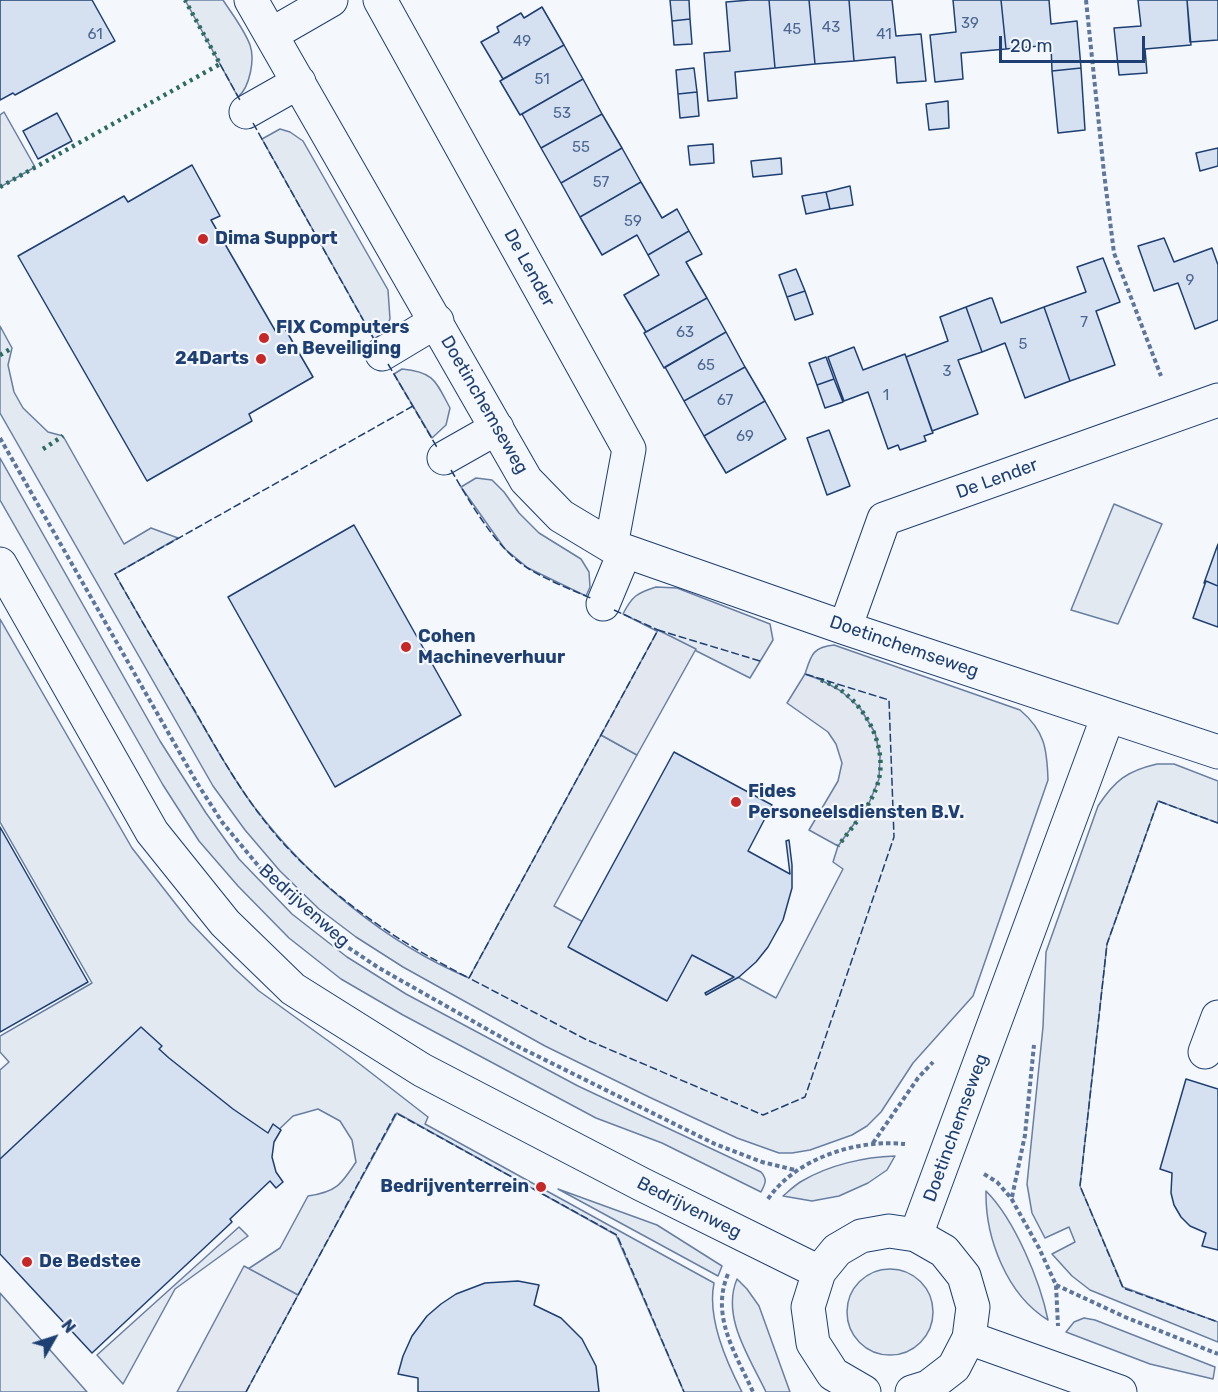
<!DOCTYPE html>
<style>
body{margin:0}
#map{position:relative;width:1218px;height:1392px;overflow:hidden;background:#f4f7fb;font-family:Rubik,sans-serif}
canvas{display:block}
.north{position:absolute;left:24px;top:1308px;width:60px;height:60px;-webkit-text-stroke:4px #f4f7fb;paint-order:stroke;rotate:51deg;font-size:16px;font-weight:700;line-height:24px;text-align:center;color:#1d3f73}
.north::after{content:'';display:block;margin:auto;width:21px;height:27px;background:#1d3f73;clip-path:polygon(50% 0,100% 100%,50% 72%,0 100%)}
.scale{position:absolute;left:999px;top:36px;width:146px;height:27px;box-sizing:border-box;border:3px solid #1d3f73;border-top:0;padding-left:8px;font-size:18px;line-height:21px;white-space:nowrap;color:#1d3f73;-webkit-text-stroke:4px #f4f7fb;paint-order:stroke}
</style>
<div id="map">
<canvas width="1218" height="1392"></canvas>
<div class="north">N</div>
<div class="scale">20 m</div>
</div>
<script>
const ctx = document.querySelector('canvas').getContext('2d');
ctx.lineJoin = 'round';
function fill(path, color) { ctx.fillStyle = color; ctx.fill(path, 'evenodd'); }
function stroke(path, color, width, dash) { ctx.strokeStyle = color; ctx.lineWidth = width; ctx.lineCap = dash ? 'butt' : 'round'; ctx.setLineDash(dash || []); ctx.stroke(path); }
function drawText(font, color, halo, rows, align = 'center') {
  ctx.font = font + ' Rubik,sans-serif'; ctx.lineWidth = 4.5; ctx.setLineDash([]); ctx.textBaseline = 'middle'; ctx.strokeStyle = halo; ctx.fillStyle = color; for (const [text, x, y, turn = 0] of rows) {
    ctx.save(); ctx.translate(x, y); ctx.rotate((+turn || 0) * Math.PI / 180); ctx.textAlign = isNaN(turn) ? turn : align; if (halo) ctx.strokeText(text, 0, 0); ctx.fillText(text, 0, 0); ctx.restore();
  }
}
const green = new Path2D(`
 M185 0H223C232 14 244 29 250 45 255 59 250 87 238 97Z
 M4 112 35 167 0 187V115Z
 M280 129 290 132 303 141 388 290 390 319 382 334 374 339 262 139Z
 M0 326 12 348 8 365 14 392 23 408 48 432 63 436 124 544 151 528 178 538 115 574C141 620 168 666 195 712 214 744 232 778 255 808 310 880 386 943 469 978L601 735 637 755 554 906 585 923 681 946 776 998 843 869 833 862 838 846 869 803 880 756 875 733 860 708 821 680 805 674C811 656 812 647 834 645L1020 710C1045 731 1047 749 1048 780L973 996 913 1063 881 1112 867 1126 852 1135 810 1150 792 1153H779L737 1138 649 1097 545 1046 403 967 356 937 319 909 280 871 245 830 213 786 0 413Z
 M402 369C435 372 436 382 450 408L446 425 432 438 394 374Z
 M0 458 160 741 206 813 239 859 292 914 347 957 406 994 578 1086 761 1172C768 1180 765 1184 761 1192L662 1143 596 1118 403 1015 341 979 289 938 238 886 199 841 163 785 0 500Z
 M476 478 492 480 504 492 519 513 539 533 581 559 589 572 590 587 586 596 528 568 505 549 461 487Z
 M1114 504 1162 524 1118 624 1071 610Z
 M656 587 677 588 770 624 773 640 750 678 623 614C632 596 637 593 656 587Z
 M0 619 132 848 189 921 234 968 259 991 352 1058 428 1117 425 1124 714 1283C707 1318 726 1361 742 1392H684L616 1235 397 1113 298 1295 248 1269 280 1248 308 1196C336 1192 341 1185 356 1162L352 1140 340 1121 318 1109 293 1116 269 1139 0 1196V1070L9 1062 0 1052V1036L92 983 0 822Z
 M1157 764H1174L1218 781V823L1158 801 1107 944 1080 1186 1123 1287 1218 1322V1342L1090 1290 1072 1276 1052 1254 1075 1242 1069 1227 1045 1238 1032 1213 1027 1184 1043 1027 1046 952 1098 806C1115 780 1127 771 1157 764Z
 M895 1156 887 1170 868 1183 839 1196 812 1201 783 1196C789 1191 795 1185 802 1181 829 1165 864 1157 895 1156Z
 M558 1189 657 1225 722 1266 718 1276Z
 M986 1191C1015 1220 1040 1281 1048 1320 1007 1295 985 1238 986 1191Z
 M239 1227 248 1236 175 1289 123 1384 97 1355Z
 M847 1312a43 43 0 1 1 86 0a43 43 0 1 1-86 0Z
 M737 1279 747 1289 759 1306 790 1392H766C750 1358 721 1317 737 1279Z
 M0 1293 87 1392H0Z
 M1084 1318 1095 1320 1215 1367 1213 1379 1150 1364 1066 1332 1074 1322Z`);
fill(green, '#e3e9f0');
stroke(green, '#687fa3', 1.5);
const parking = new Path2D(`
 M658 630 696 649 637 755 601 735Z
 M805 674 821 680 841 691 860 708 875 733 880 756 879 779 869 803 838 846 809 830 838 781 842 763 836 744 828 732 787 703Z
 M244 1266 298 1295 246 1392H177Z`);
fill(parking, '#e3e8f0');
stroke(parking, '#687fa3', 1.5);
const building = new Path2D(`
 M0 0H92L115 41 15 95 13 93 0 100Z
 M670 0H689L690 19 672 21Z
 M750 0H769L775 68 735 72 737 98 708 101 704 53 730 51 726 2Z
 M769 0H809L815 64 775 68Z
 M809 0H849L854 61 815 64Z
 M849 0H892L896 36 921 34 926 81 897 83 895 57 854 61Z
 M953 0H1001L1006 49 961 53 963 79 935 82 930 35 956 32Z
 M1001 0H1049L1051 24 1077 21 1081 68 1052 71 1051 45 1006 49Z
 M1138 0H1187L1191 45 1145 49 1147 73 1119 75 1114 28 1141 26Z
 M1187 0H1218V40L1190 42Z
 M542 7 564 45 503 79 481 42 499 32 497 27 521 13 524 18Z
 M690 19 692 44 674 45 672 21Z
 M564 45 583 79 520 115 500 81Z
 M694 68 697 92 678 94 676 70Z
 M1081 68 1085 130 1058 133 1052 71Z
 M583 79 602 114 541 148 522 114Z
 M697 92 699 116 680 118 678 94Z
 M948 101 949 128 929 130 926 104Z
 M57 113 72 141 38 159 23 131Z
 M602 114 622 148 561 183 541 148Z
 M713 144 714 163 690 165 688 146Z
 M622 148 641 182 580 217 561 183Z
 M1218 148V166L1200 171 1196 153Z
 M781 158 782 174 753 177 751 161Z
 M192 165 220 216 211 220 276 332 284 327 313 377 249 414 252 421 147 481 18 256 124 196 128 202Z
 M641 182 662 218 677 209 689 231 648 255 637 235 602 255 580 217Z
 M850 186 853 205 830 209 826 192Z
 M826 192 830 209 806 214 802 196Z
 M689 231 702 254 686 262 707 298 646 332 624 295 659 275 648 255Z
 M1164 238 1174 262 1212 248 1218 265V320L1195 329 1178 283 1154 291 1138 246Z
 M1103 258 1120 302 1096 311 1115 365 1070 381 1044 307 1086 292 1077 267Z
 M796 269 805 291 787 297 779 275Z
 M805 291 813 314 795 320 787 297Z
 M707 298 726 332 664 368 644 333Z
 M990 298H992L1001 323 1044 307 1070 381 1025 398 1005 343 982 352 966 307Z
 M966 307 982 352 958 360 978 414 932 431 906 357 948 341 940 317Z
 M726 332 745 367 684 401 665 367Z
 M854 347 863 370 905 354 933 433 924 436 926 441 900 450 898 445 888 449 868 392 844 401 828 357Z
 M826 357 834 379 817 385 809 363Z
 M745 367 765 401 704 436 684 401Z
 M834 379 843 402 825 408 817 385Z
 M765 401 786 439 726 473 704 436Z
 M829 430 850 486 827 495 807 438Z
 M354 525 461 715 335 787 228 597Z
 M1218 544V586L1206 581 1204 583Z
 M1206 581 1218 586V627L1193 618Z
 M674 752 772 805 748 851 790 874 786 841 789 840 792 865V888L783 920 768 947 756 962 739 977 706 995 705 993 734 977 692 955 667 1001 568 947Z
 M0 827 88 982 0 1032Z
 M141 1027 162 1046 159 1049 169 1058 233 1109 268 1133 273 1124 281 1130 274 1142 272 1157 276 1172 283 1182 276 1188 270 1181 230 1219 232 1222 92 1353 0 1254V1159Z
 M1186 1079 1218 1089V1250L1202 1246 1206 1233 1190 1226 1181 1217 1174 1205 1171 1193 1172 1173 1160 1169Z
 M518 1281 539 1285 534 1305 561 1318 582 1339 596 1366 599 1392H418V1378L398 1374 403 1356 412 1336 427 1316 441 1304 456 1294 485 1283Z`);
fill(building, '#d5e0f0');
stroke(building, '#1d3f73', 1.5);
const minor = new Path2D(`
 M251 0 526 480 561 516 611 546 845 628 1218 752
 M380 0 629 449 611 546
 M272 34 331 0
 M246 112 299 82
 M382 354 437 321
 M444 458 497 428
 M603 604 625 551
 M845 628 884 519 1218 400
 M1205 1052 1218 1017
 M916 1235 1108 716`);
const major = new Path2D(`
 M0 564 152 832 225 923 293 989 422 1070 641 1184 819 1272
 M969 1338 1120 1392
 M864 1392 833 1374 813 1343 808 1307 819 1272 837 1250 861 1236 889 1231 916 1235 944 1251 964 1276 973 1307 969 1338 954 1367 928 1387 912 1392`);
stroke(minor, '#1d3f73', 35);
stroke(major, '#1d3f73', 35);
stroke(new Path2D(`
 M1086 0 1104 173 1114 253 1161 376
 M0 438 197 783 222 822 270 880 337 940 379 968 515 1045 715 1144 762 1162 795 1170
 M873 1143 918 1078 933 1062
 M984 1174 997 1182 1011 1198 1039 1248 1056 1285 1058 1326
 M1012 1197 1025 1135 1034 1045
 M768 1199C796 1158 857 1139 905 1144
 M728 1274C710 1316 736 1354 753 1392
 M1056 1285 1125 1317 1218 1354`), '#5e769c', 4, [4.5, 3]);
stroke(minor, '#f4f7fb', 33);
stroke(major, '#f4f7fb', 33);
stroke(new Path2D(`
 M0 187 220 64 185 0
 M0 355 12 348
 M43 449 63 436
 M821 680C828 683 836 686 842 691 868 710 886 747 879 779 873 804 853 826 838 846`), '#2c6c60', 4.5, [3, 4.5]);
stroke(new Path2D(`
 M220 64 241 102
 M253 123 376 343
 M388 364 438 449
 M413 406 115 574C141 620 168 666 195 711 221 757 247 803 283 843 336 901 400 943 469 978
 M451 470C470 502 496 549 529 569 549 581 572 590 593 599
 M614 610 658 630
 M760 661 658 630 469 978 585 1039 763 1115 805 1097 894 837 889 700 805 674
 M1218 823 1158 801 1107 944 1080 1186 1123 1288 1218 1322
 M246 1392 396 1113 617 1235 684 1392`), '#1d3f73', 1.5, [8, 3]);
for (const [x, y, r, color] of [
 [203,239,6,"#c62828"],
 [264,338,6,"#c62828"],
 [261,359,6,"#c62828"],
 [406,647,6,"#c62828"],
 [736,802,6,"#c62828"],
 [541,1187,6,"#c62828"],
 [27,1262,6,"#c62828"]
]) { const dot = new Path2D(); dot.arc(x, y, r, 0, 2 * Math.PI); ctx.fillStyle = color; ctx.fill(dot); stroke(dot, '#f4f7fb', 2); }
drawText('15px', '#4b6792', null, [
 ["39",970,24],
 ["43",831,28],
 ["45",792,30],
 ["61",95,35],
 ["41",884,35],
 ["49",522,42],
 ["51",542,80],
 ["53",562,114],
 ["55",581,148],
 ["57",601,183],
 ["59",633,222],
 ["9",1190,281],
 ["7",1084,323],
 ["63",685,333],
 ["5",1023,345],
 ["65",706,366],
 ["3",947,372],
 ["1",886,396],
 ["67",725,401],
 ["69",745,437]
]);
drawText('bold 18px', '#1d3f73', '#f4f7fb', [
 ["Dima Support",215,239],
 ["FIX Computers",276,328],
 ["en Beveiliging",276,349],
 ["24Darts",249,359,"right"],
 ["Cohen",418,637],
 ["Machineverhuur",418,658],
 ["Fides",748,792],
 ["Personeelsdiensten B.V.",748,813],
 ["Bedrijventerrein",529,1187,"right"],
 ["De Bedstee",39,1262]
], 'left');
drawText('18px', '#1d3f73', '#f4f7fb', [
 ["De Lender",529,268,61],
 ["Doetinchemseweg",484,405,60],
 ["De Lender",997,479,-20],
 ["Doetinchemseweg",904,647,19],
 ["Bedrijvenweg",304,906,42],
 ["Doetinchemseweg",956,1128,-70],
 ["Bedrijvenweg",689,1208,27]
]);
</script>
